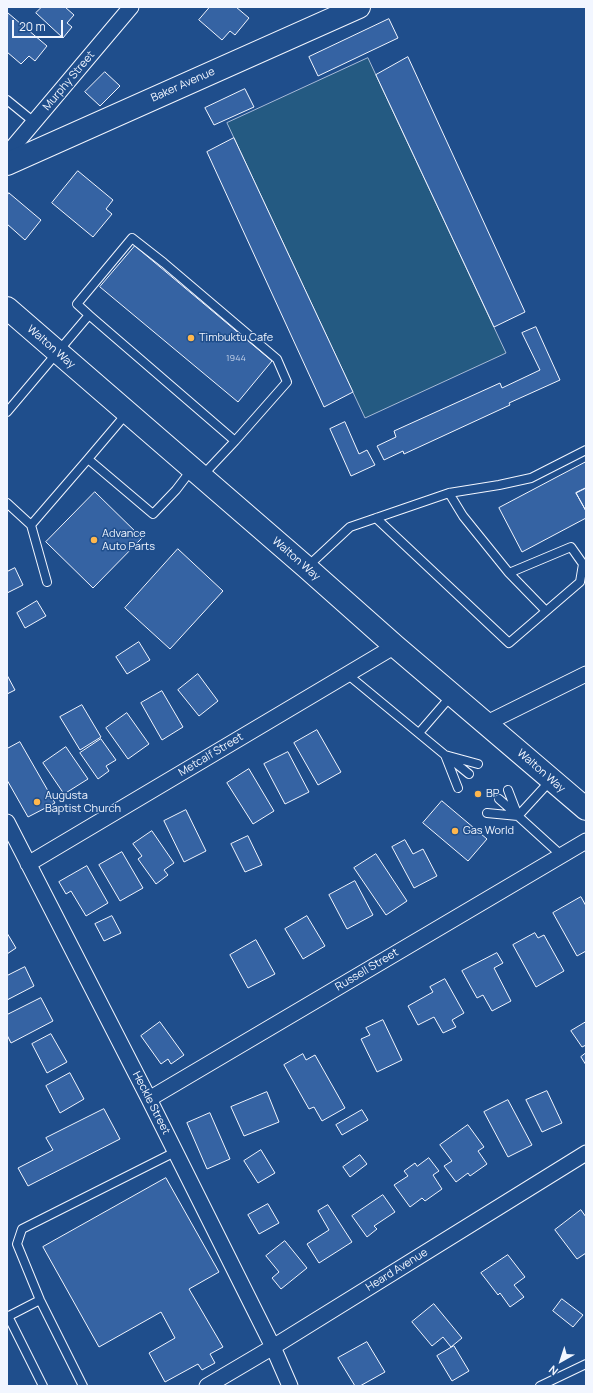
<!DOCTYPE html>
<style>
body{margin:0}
#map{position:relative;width:593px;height:1393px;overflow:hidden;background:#1f4e8c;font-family:Manrope,sans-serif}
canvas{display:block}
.frame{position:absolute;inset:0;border:8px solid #f2f6ff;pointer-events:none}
.north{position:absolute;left:541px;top:1341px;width:40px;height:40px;-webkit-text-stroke:3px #1f4e8c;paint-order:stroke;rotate:219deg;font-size:11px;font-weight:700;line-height:16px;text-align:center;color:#f2f6ff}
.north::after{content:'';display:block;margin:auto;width:14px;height:18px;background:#f2f6ff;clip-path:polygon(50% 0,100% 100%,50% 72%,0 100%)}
.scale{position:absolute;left:12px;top:20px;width:51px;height:18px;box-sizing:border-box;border:2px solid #f2f6ff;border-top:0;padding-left:5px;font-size:12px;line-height:14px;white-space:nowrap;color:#f2f6ff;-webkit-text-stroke:3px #1f4e8c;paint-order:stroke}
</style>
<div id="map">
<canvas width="593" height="1393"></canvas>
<div class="frame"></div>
<div class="north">N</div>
<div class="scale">20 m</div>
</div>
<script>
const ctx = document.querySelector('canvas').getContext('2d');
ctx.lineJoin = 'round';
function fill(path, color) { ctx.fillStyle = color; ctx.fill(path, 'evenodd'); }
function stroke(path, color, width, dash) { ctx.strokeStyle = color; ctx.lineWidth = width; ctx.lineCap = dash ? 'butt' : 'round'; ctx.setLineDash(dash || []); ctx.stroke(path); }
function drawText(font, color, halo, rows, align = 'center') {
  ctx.font = font + ' Manrope,sans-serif'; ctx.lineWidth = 3; ctx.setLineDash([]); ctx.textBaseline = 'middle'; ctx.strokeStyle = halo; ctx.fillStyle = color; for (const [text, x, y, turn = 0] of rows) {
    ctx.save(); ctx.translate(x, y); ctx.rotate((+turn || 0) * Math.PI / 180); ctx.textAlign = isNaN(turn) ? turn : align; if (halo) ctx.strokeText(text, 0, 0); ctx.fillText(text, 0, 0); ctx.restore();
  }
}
const green = new Path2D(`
 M368 58 506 353 365 418 227 123Z`);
fill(green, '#245a82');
stroke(green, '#a8bbd7', 1);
const building = new Path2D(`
 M42 7H65L74 15 67 23 72 27 63 38 36 13Z
 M210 7H236L249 18 235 35 230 31 222 40 199 20Z
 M8 13 47 46 35 61 29 56 21 64 7 52Z
 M389 19 398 38 318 76 309 57Z
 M408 57 525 312 494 327 376 75Z
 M105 72 120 86 100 106 85 92Z
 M245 89 254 107 214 125 205 108Z
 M234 138 353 392 324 407 207 152Z
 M78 171 113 200 106 209 112 214 93 237 52 203Z
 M9 193 41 220 25 240 7 224V196Z
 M135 246 272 361 238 402 100 287Z
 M536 327 560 380 509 403 510 405 404 454 403 451 384 460 377 446 396 437 394 431 500 383 502 388 540 370 522 333Z
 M345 422 359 454 367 450 375 465 351 476 330 429Z
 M586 462V488L576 493 586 511V518L522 552 499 508Z
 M586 488V511L576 493Z
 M95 492 142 538 93 588 46 542Z
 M178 549 223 591 170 649 125 608Z
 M15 568 23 585 7 593V572Z
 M37 601 46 616 25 628 17 613Z
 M139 642 150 660 127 674 116 657Z
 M198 674 218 701 199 716 178 690Z
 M7 675 15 690 7 694Z
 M162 691 183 727 162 740 141 703Z
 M82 705 101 737 80 750 60 717Z
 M127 713 149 744 128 759 106 728Z
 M317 730 341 772 318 785 294 743Z
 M101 739 116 760 106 766 109 771 98 779 80 753Z
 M20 742 55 803 28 817 7 780V749Z
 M66 747 88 779 64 794 43 763Z
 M288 752 309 792 285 804 264 764Z
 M249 769 274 811 253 824 227 783Z
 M442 801 487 839 468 861 423 823Z
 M186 810 206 851 184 862 164 821Z
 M152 831 174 863 164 870 168 875 156 884 138 859 142 856 133 844Z
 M248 836 262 865 245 872 231 844Z
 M405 840 413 854 423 849 437 876 414 888 392 847Z
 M122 852 143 888 120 901 99 865Z
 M376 854 407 901 386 915 354 868Z
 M87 866 108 903 86 916 71 891 66 894 59 882Z
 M355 881 373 915 347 929 329 895Z
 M581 897 586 906V951L577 956 553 913Z
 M112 916 121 933 104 941 95 924Z
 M307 916 325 946 303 959 285 929Z
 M7 933 16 948 7 954Z
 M535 933 538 938 544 935 564 971 536 987 513 945Z
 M256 940 275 974 248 988 230 955Z
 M497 953 503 963 494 968 511 1001 492 1011 483 995 477 998 462 971Z
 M25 967 34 986 7 1000V976Z
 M445 979 464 1013 452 1020 456 1027 443 1033 434 1017 418 1025 408 1006 433 992 430 987Z
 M41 998 53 1021 11 1043 7 1035V1015Z
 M383 1020 402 1060 377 1072 361 1039 370 1035 366 1028Z
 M160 1022 184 1055 171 1064 168 1059 161 1064 141 1036Z
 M586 1022V1045L582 1047 571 1031Z
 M51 1034 67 1062 47 1073 32 1044Z
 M586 1053V1065L581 1057Z
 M303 1054 306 1060 315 1055 345 1108 322 1121 314 1107 309 1109 284 1065Z
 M70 1073 84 1099 60 1113 46 1086Z
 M547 1091 562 1123 542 1132 526 1100Z
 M267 1092 279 1122 244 1136 231 1107Z
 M508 1100 532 1145 508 1157 484 1112Z
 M104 1109 120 1139 28 1186 18 1168 53 1150 46 1138Z
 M362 1110 368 1120 342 1135 336 1125Z
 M210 1113 230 1159 207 1169 187 1123Z
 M468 1125 484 1147 478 1151 487 1164 470 1176 468 1173 456 1182 444 1166 452 1161 440 1145Z
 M261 1150 275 1173 258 1183 244 1161Z
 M360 1155 367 1164 350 1177 343 1167Z
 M429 1158 439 1171 433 1175 442 1189 425 1201 422 1198 410 1207 394 1185 408 1176 404 1171 415 1163 417 1166Z
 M166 1178 219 1272 189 1289 223 1347 210 1354 215 1363 202 1370 198 1364 165 1382 149 1353 175 1338 161 1312 99 1347 43 1247Z
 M383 1195 395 1212 374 1226 377 1229 367 1237 352 1216Z
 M268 1204 279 1223 259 1234 248 1215Z
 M328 1205 352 1242 319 1263 307 1244 329 1230 318 1211Z
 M581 1210 586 1217V1253L577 1259 555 1230Z
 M285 1241 307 1268 281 1289 272 1278 279 1272 266 1256Z
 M508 1255 525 1277 514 1285 524 1297 510 1307 500 1293 498 1295 481 1273Z
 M562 1299 583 1315 573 1327 553 1311Z
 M434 1304 462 1338 451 1347 443 1337 432 1346 412 1322Z
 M367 1342 385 1372 360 1386H355L338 1358Z
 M454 1346 469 1371 452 1381 437 1356Z`);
fill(building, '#3563a3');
stroke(building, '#f2f6ff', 1);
const lane = new Path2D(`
 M7 100 34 122
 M89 315 235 441
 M7 412 89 315 77 304 132 238 164 263 277 359 287 382 235 441 202 476
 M127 413 88 459 153 514 176 490 192 469
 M7 503 31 525 47 582
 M376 518 509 643 580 582 583 564 571 547 509 573 463 516 449 493
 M31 525 88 459
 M307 567 350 527 449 493 499 485 531 478 586 450
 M509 573 546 611
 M347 674 445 755 458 788
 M419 733 451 696
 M445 755 478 764
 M448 757 469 774
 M508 790 518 816
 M499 799 516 814
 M487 813 518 816 561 855
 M518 816 551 780
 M8 1316 43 1386
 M7 1317 40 1300
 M83 1386 40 1300 17 1244 22 1229 175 1152
 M540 1386 586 1364`);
const street = new Path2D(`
 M7 154 131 7
 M487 723 586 674
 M7 822 149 1099 273 1347 290 1386
 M28 864 395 646
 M149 1099 586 841
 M207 1386 273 1347 586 1153`);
const secondary = new Path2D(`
 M7 164 359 7
 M7 308 306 567 395 646 586 809`);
stroke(lane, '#f2f6ff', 10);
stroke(street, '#f2f6ff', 17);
stroke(secondary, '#f2f6ff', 24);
stroke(lane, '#1f4e8c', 8);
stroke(street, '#1f4e8c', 15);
stroke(secondary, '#1f4e8c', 22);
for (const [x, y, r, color] of [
 [191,338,4,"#ffb74d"],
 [94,540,4,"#ffb74d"],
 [478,794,4,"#ffb74d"],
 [37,802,4,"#ffb74d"],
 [455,831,4,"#ffb74d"]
]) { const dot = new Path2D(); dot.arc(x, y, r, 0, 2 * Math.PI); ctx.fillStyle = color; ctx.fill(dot); stroke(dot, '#1f4e8c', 1.5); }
drawText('9px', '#c3d1e8', null, [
 ["1944",236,358]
]);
drawText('11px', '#f2f6ff', '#1f4e8c', [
 ["Murphy Street",69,81,-50],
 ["Baker Avenue",183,85,-24],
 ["Walton Way",51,347,41],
 ["Walton Way",296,559,41],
 ["Metcalf Street",211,755,-31],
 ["Walton Way",541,771,41],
 ["Russell Street",367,970,-31],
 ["Heckle Street",151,1103,63],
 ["Heard Avenue",397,1270,-32]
]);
drawText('11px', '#f2f6ff', '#1f4e8c', [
 ["Timbuktu Cafe",199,338],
 ["Advance",102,534],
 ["Auto Parts",102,547],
 ["BP",486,794],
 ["Augusta",45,796],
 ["Baptist Church",45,809],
 ["Gas World",463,831]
], 'left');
</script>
